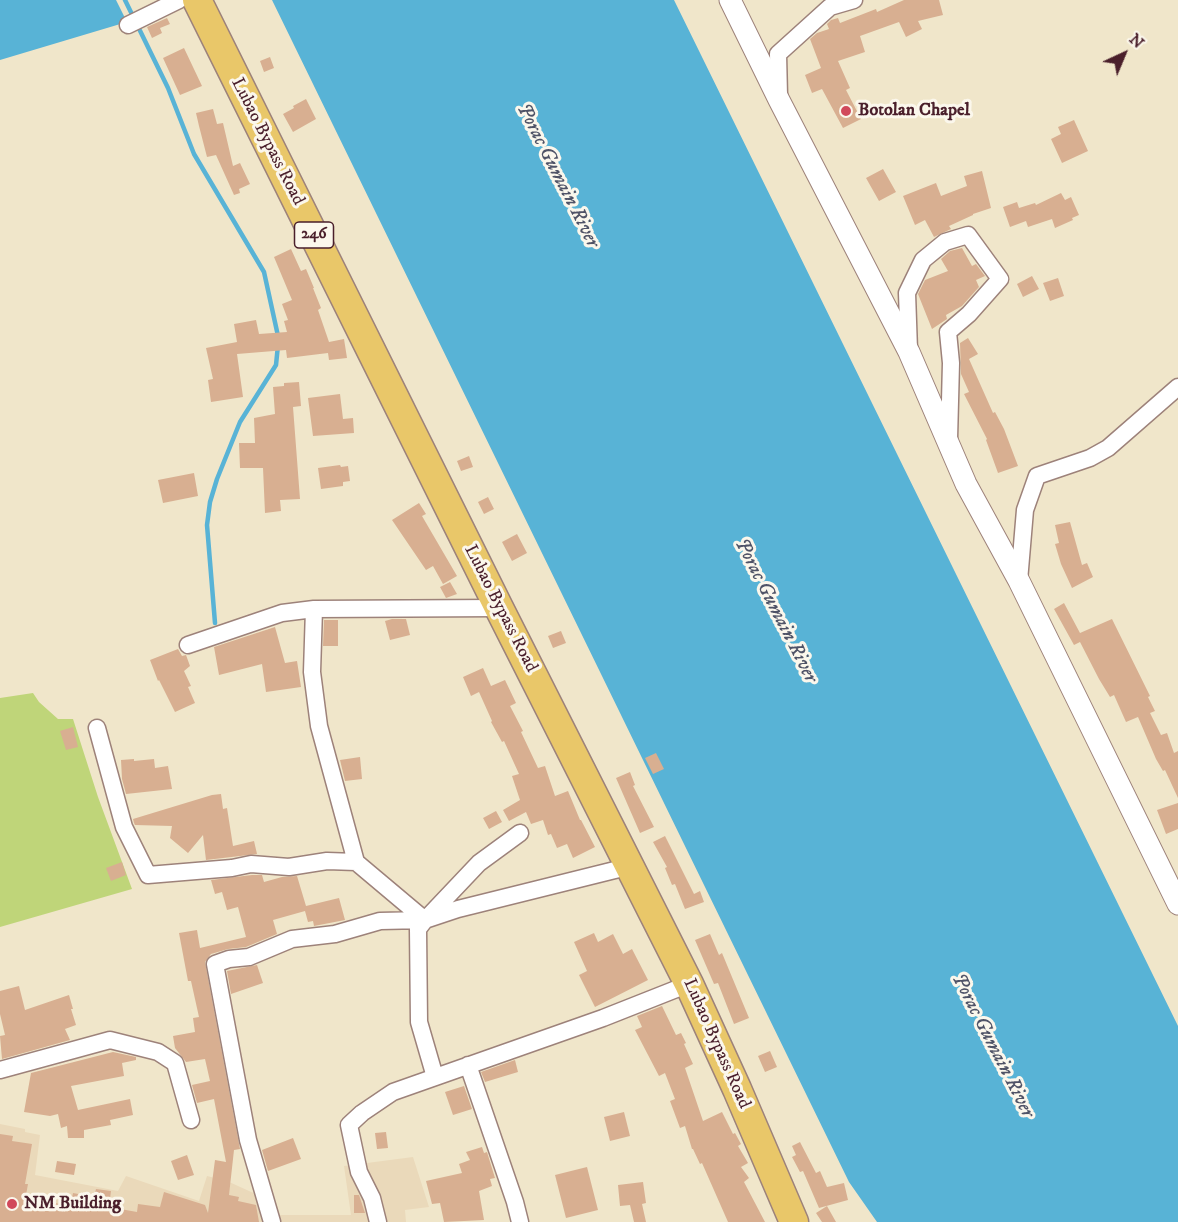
<!DOCTYPE html>
<style>
body{margin:0}
#map{position:relative;width:1178px;height:1222px;overflow:hidden;background:#f0e6ca;font-family:"IM FELL DW Pica",serif}
canvas{display:block}
.north{position:absolute;left:1094px;top:24px;width:60px;height:60px;-webkit-text-stroke:4px #fbf7ec;paint-order:stroke;rotate:44deg;font-size:16px;font-weight:700;line-height:24px;text-align:center;color:#4a1f2b}
.north::after{content:'';display:block;margin:auto;width:21px;height:27px;background:#4a1f2b;clip-path:polygon(50% 0,100% 100%,50% 72%,0 100%)}
</style>
<div id="map">
<canvas width="1178" height="1222"></canvas>
<div class="north">N</div>
</div>
<script>
const ctx = document.querySelector('canvas').getContext('2d');
ctx.lineJoin = 'round';
function fill(path, color) { ctx.fillStyle = color; ctx.fill(path, 'evenodd'); }
function stroke(path, color, width, dash) { ctx.strokeStyle = color; ctx.lineWidth = width; ctx.lineCap = dash ? 'butt' : 'round'; ctx.setLineDash(dash || []); ctx.stroke(path); }
function drawText(font, color, halo, rows, align = 'center') {
  ctx.font = font + ' "IM FELL DW Pica",serif'; ctx.lineWidth = 6; ctx.setLineDash([]); ctx.textBaseline = 'middle'; ctx.strokeStyle = halo; ctx.fillStyle = color; for (const [text, x, y, turn = 0] of rows) {
    ctx.save(); ctx.translate(x, y); ctx.rotate((+turn || 0) * Math.PI / 180); ctx.textAlign = isNaN(turn) ? turn : align; if (halo) ctx.strokeText(text, 0, 0); ctx.fillText(text, 0, 0); ctx.restore();
  }
}
fill(new Path2D(`
 M0 1124 25 1129V1132L40 1135 35 1175 118 1191 126 1176 199 1201 207 1176 227 1181 260 1196 269 1215H351L344 1166 413 1157 429 1207 405 1210 406 1222H0Z`), '#ead9ba');
fill(new Path2D(`
 M33 693 39 702 58 719H73L98 797 132 889 0 927V698Z`), '#bfd579');
fill(new Path2D(`
 M0 0H116L127 22 0 60Z
 M272 0H674L1178 1026V1222H877L849 1182Z`), '#58b3d6');
stroke(new Path2D(`
 M125 0 168 88 194 154 264 272 278 336
 M215 623 207 525 210 502 217 479 240 422 276 365 278 345`), '#58b3d6', 4.5);
fill(new Path2D(`
 M904 0H939L943 15 918 21 922 29 906 37 899 22 860 36 865 52 838 61 850 88 846 90 861 119 843 128 822 89 812 93 805 75 821 68 810 39 817 33 829 29 827 24 831 20 838 18 840 23 876 9 877 12Z
 M167 18 170 24 160 28 162 33 152 38 147 27Z
 M184 48 202 86 180 95 163 58Z
 M270 57 274 68 264 72 260 61Z
 M306 99 316 119 293 132 283 114 294 108 293 106Z
 M213 109 217 124 223 123 233 166 240 163 250 184 239 189 240 193 234 195 216 155 207 157 199 126 196 113Z
 M1074 120 1088 151 1062 163 1051 139 1061 134 1058 127Z
 M883 169 896 192 879 201 866 178Z
 M982 171 991 208 973 214V215L949 226 951 229 934 237 925 220 915 225 903 196 936 183 941 196 967 186 964 176Z
 M1061 193 1065 200 1071 197 1079 215 1072 218 1073 220 1055 228 1052 219 1028 227 1026 221 1010 227 1003 207 1017 202 1019 208 1035 203 1036 205Z
 M962 248 972 266 976 264 985 276 976 280 979 287 962 306 946 315 947 319 932 329 918 294 925 280 948 271 941 259 950 251Z
 M291 249 301 271 306 269 314 288H313L321 308 318 310 329 342 344 339 347 358 329 360 328 353 287 358 286 350 237 354 243 397 211 402 208 380 213 379 206 348 237 342 234 324 256 320 259 334 287 332 284 321 288 320 282 304 292 300 274 257Z
 M1032 276 1039 289 1023 297 1017 284Z
 M1058 278 1064 296 1050 301 1043 283Z
 M968 338 978 354 969 359 993 413 995 412 1004 429 1018 466 998 473 986 440 987 439 964 394 969 392 961 374 960 343Z
 M299 382 301 406 293 407 300 499 280 500 281 511 265 513 263 468H240L239 443H255L254 418 275 414 273 387 284 386V383Z
 M340 394 343 419 353 418 354 433 313 436 308 398Z
 M469 456 473 467 461 471 457 461Z
 M340 465 341 467 348 466 350 481 343 482V486L321 489 318 468Z
 M194 473 198 496 163 503 158 480Z
 M488 497 494 509 484 514 478 502Z
 M419 503 426 514 422 516 457 576 443 584 433 566 426 570 392 520Z
 M1070 522 1082 565 1087 563 1093 577 1072 588 1061 564 1055 544 1059 543 1055 525Z
 M517 534 527 553 512 561 502 542Z
 M450 582 457 594 446 598 440 587Z
 M1064 603 1080 633 1112 619 1150 696 1148 697 1155 711 1150 713 1161 735 1167 733 1174 753 1178 751V798L1165 770 1163 771 1156 759 1138 717 1126 722 1114 695 1110 697 1099 679 1080 642 1074 645 1054 609Z
 M392 619H406L410 635 390 640 385 621Z
 M324 620H338V646H323Z
 M275 627 285 663 297 661 301 687 266 692 262 664 219 675 214 647Z
 M561 631 566 643 553 648 548 636Z
 M178 649 182 656 186 655 190 666 184 671 191 686 188 687 195 703 175 712 159 680 158 681 150 660Z
 M483 668 491 686 505 680 516 703 510 706 523 731 521 732 538 768 545 766 555 796 568 791 580 820H581L595 847 573 858 567 844 557 848 551 834 548 835 543 820 531 824 526 812 509 821 503 810 520 800 512 776 519 774 504 741 502 742 491 722 492 721 479 692 471 696 463 677Z
 M73 727 78 747 66 750 60 731Z
 M656 753 664 769 653 774 645 758Z
 M360 757 362 779 345 781 340 760Z
 M134 759V761L154 759 155 768 168 766 172 789 126 794 122 779 121 760Z
 M630 772 635 785 633 786 654 827 640 833 616 778Z
 M221 794 223 809 227 808 233 846 254 841 257 854 206 860 203 835 188 853 170 838 172 826 135 825 134 823 133 819 212 795Z
 M1178 803V829L1166 834 1157 810Z
 M496 811 502 822 489 829 483 818Z
 M665 836 694 894 700 891 704 902 685 909 675 884 672 885 665 868 667 867 653 842Z
 M122 862 126 875 111 881 106 868Z
 M252 875H262L264 882 282 877 297 876 306 906 339 898 345 920 314 926 313 921 308 922 305 911 273 920 277 934 246 947 228 949 211 954 205 962 240 1149 234 1150 229 1195 239 1197 238 1201 256 1205 259 1222H0V1134L13 1136 12 1141 32 1144 25 1184H28L26 1195 70 1207 73 1193 94 1197 96 1189 111 1191 109 1207 137 1212 138 1204 160 1207 164 1192 205 1205 208 1213 215 1160 226 1162 214 1099 197 1103 192 1085 210 1081 205 1059 186 1062 175 1048 173 1036 195 1032 193 1018 199 1017 191 981H188L179 933 197 930 200 948 246 937 238 907 227 910 222 892 215 894 211 880Z
 M594 933 598 942 613 934 623 954 632 949 648 980 595 1007 579 975 587 971 574 942Z
 M710 934 719 955 722 953 749 1018 734 1024 718 983 714 984 695 940Z
 M257 965 263 983 231 994 227 971Z
 M19 986 25 1010 69 995 73 1009H71L76 1025 65 1029 70 1040 2 1059 0 1036 5 1035 0 1014V991Z
 M662 1006 676 1035 681 1033 686 1043 684 1044 693 1064 685 1068 703 1121 722 1112 733 1134 735 1133 741 1144 738 1146 748 1163 741 1167 749 1178 744 1182 765 1222H728L702 1163 700 1164 693 1149H692L685 1126 680 1128 670 1101 675 1099 665 1073 659 1076 635 1030 642 1027 637 1016Z
 M770 1051 777 1067 765 1072 758 1056Z
 M113 1052 136 1057V1060L122 1063 124 1076 71 1086 78 1110 130 1099 133 1115 110 1120 111 1125 84 1130V1138H68L67 1126 61 1128 58 1114 50 1116 24 1112 31 1073Z
 M515 1060 518 1072 485 1082 481 1072Z
 M464 1086 472 1109 453 1115 445 1092Z
 M624 1112 630 1136 610 1141 604 1117Z
 M386 1132 388 1148 377 1149 375 1133Z
 M293 1138 301 1159 268 1171 262 1150Z
 M800 1142 816 1173 820 1171 827 1187 844 1183 848 1200 819 1208 803 1171 800 1172 792 1157 796 1155 792 1146Z
 M482 1147 484 1153 487 1152 495 1178 490 1179 492 1186 479 1191 484 1220 444 1222 440 1203 432 1204 426 1181 462 1173 459 1164 470 1160 466 1152Z
 M187 1155 194 1175 178 1180 171 1161Z
 M57 1161 76 1164 74 1175 55 1172Z
 M587 1167 598 1210 566 1218 555 1175Z
 M643 1182 646 1203 642 1204 646 1222H634L630 1205 620 1206 618 1185Z
 M354 1195H359L365 1213H354Z
 M827 1206 836 1222H822L816 1213Z`), '#d8af91');
const minor = new Path2D(`
 M128 25 179 0
 M779 96 778 54 830 7 854 0
 M909 350 907 293 923 260 945 242 968 235 1000 279 969 314 948 332 951 363 949 439
 M1019 581 1025 510 1037 476 1090 458 1108 448 1178 387
 M314 609 312 672 319 726 356 862 425 920
 M188 645 282 613 314 609 499 608
 M97 728 124 827 148 875 232 868 251 864 289 867 327 861 356 862
 M468 1065 515 1202 520 1222
 M0 1070 110 1040 158 1052 175 1063 191 1120
 M435 1077 419 1022 418 929 425 920 458 909 631 866
 M272 1222 248 1140 215 964 229 959 249 957 292 939 335 934 380 921 425 920 479 863 520 833
 M378 1222 372 1198 359 1172 349 1125 362 1113 393 1092 603 1018 689 984`);
const tertiary = new Path2D(`
 M730 0 779 100 909 352 966 484 1019 581 1178 904`);
const trunk = new Path2D(`
 M197 0 499 608 689 984 737 1089 794 1222`);
stroke(minor, '#9d827a', 19);
stroke(tertiary, '#9d827a', 23);
stroke(trunk, '#9d827a', 31);
stroke(minor, '#fff', 16);
stroke(tertiary, '#fff', 21);
stroke(trunk, '#e9c769', 28);
for (const [x, y, r, color] of [
 [846,111,6,"#d1495b"],
 [12,1204,6,"#d1495b"]
]) { const dot = new Path2D(); dot.arc(x, y, r, 0, 2 * Math.PI); ctx.fillStyle = color; ctx.fill(dot); stroke(dot, '#fbf7ec', 2); }
for (const [x, y, w] of [
 [314,235,39]
]) { const box = new Path2D(); box.roundRect(x - w / 2, y - 13, w, 26, 4.5); ctx.fillStyle = '#fbf7ec'; ctx.fill(box); stroke(box, '#4a1f2b', 1.5); }
drawText('bold 16px', '#4a1f2b', null, [
 ["246",314,235]
]);
drawText('bold 18px', '#4a1f2b', '#fbf7ec', [
 ["Botolan Chapel",858,111],
 ["NM Building",24,1204]
], 'left');
drawText('18px', '#4a1f2b', '#fbf7ec', [
 ["Lubao Bypass Road",267,142,63],
 ["Lubao Bypass Road",500,609,63],
 ["Lubao Bypass Road",716,1044,66]
]);
drawText('italic 20px', '#4f5367', '#fbf7ec', [
 ["Porac Gumain River",557,176,63],
 ["Porac Gumain River",775,611,63],
 ["Porac Gumain River",992,1046,63]
]);
</script>
